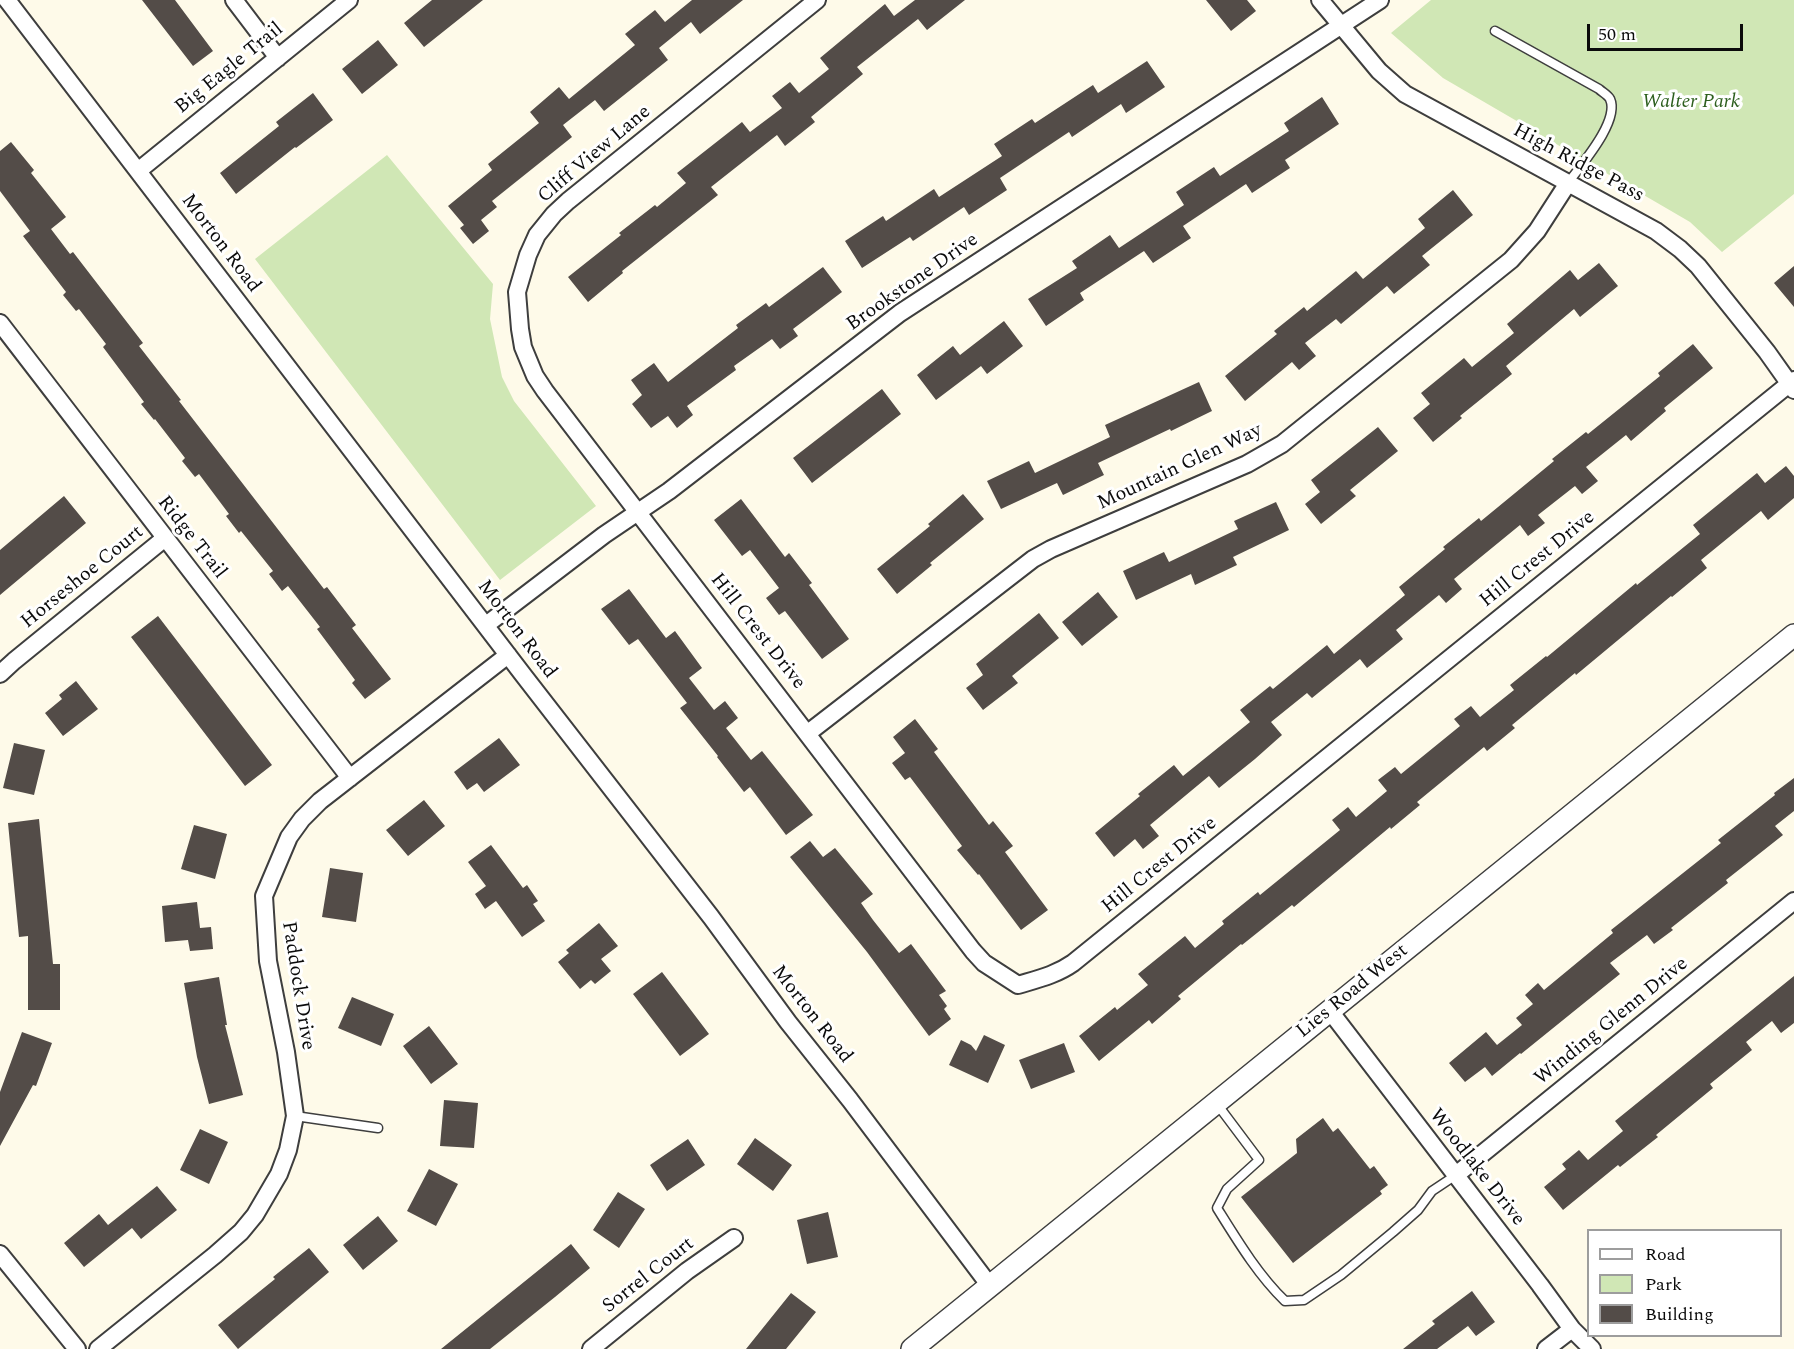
<!DOCTYPE html>
<style>
body{margin:0}
#map{position:relative;width:1794px;height:1349px;overflow:hidden;background:#fefae9;font-family:Spectral,serif}
canvas{display:block}
.legend{position:absolute;left:1587px;top:1229px;width:195px;height:108px;box-sizing:border-box;background:#fff;border:2px solid #9d9d9d;margin:0;padding:8px 10px;list-style:none;font-size:18px;color:#0b0b0b}
.legend li{display:flex;align-items:center;gap:12px;height:30px}
.legend b{width:30px;border:2px solid #9d9d9d}
.scale{position:absolute;left:1587px;top:24px;width:156px;height:27px;box-sizing:border-box;border:3px solid #0b0b0b;border-top:0;padding-left:8px;font-size:18px;line-height:21px;white-space:nowrap;color:#0b0b0b;-webkit-text-stroke:4px #fff;paint-order:stroke}
</style>
<div id="map">
<canvas width="1794" height="1349"></canvas>
<ul class="legend">
<li><b style="height:8px;background:#fff"></b>Road</li>
<li><b style="height:16px;background:#d0e7b5"></b>Park</li>
<li><b style="height:16px;background:#534c48"></b>Building</li>
</ul>
<div class="scale">50 m</div>
</div>
<script>
const ctx = document.querySelector('canvas').getContext('2d');
ctx.lineJoin = 'round';
function fill(path, color) { ctx.fillStyle = color; ctx.fill(path, 'evenodd'); }
function stroke(path, color, width, dash) { ctx.strokeStyle = color; ctx.lineWidth = width; ctx.lineCap = dash ? 'butt' : 'round'; ctx.setLineDash(dash || []); ctx.stroke(path); }
function drawText(font, color, halo, rows, align = 'center') {
  ctx.font = font + ' Spectral,serif'; ctx.lineWidth = 6; ctx.setLineDash([]); ctx.textBaseline = 'middle'; ctx.strokeStyle = halo; ctx.fillStyle = color; for (const [text, x, y, turn = 0] of rows) {
    ctx.save(); ctx.translate(x, y); ctx.rotate((+turn || 0) * Math.PI / 180); ctx.textAlign = isNaN(turn) ? turn : align; if (halo) ctx.strokeText(text, 0, 0); ctx.fillText(text, 0, 0); ctx.restore();
  }
}
fill(new Path2D(`
 M1431 0H1794V194L1722 252 1690 222 1443 78 1391 33Z
 M387 155 493 284 490 319 502 377 514 401 596 506 500 580 255 259Z`), '#d0e7b5');
fill(new Path2D(`
 M142 0H175L213 51 193 66Z
 M432 0H483L424 47 404 23Z
 M692 0H743L700 34 691 22 659 48 668 60 604 111 595 100 563 125 572 137 492 201 497 207 481 220 489 231 473 244 460 228 464 225 448 206 492 170 488 164 539 123 530 112 559 87 569 99 635 45 625 34 655 10 665 22Z
 M915 0H965L927 30 918 19 857 67 863 74 811 117 815 122 785 146 777 135 711 187 718 195 622 271 623 273 588 302 568 277 621 235 619 233 655 205 657 207 686 183 677 173 742 122 750 132 782 108 772 96 790 82 799 93 829 69 820 58 885 4 894 16Z
 M1206 0H1247L1256 11 1231 31Z
 M378 40 398 65 362 94 342 69Z
 M1147 61 1165 87 1126 113 1121 104 1072 137 1069 132 1000 178 1007 190 969 215 964 207 913 241 910 237 862 268 845 241 883 216 886 221 934 189 939 197 1002 156 994 144 1032 119 1035 123 1093 85 1098 93Z
 M313 93 333 120 296 148 295 147 236 194 220 173 279 126 276 122Z
 M1322 97 1339 124 1285 160 1290 168 1252 193 1246 184 1183 226 1191 238 1153 263 1144 251 1080 293 1084 300 1046 326 1028 299 1077 268 1072 261 1110 235 1119 248 1184 205 1176 192 1214 167 1220 176 1289 131 1284 123Z
 M11 142 34 170 31 173 66 217 51 229 70 254 73 252 143 343 139 346 181 400 179 401 324 589 327 587 356 625 352 628 391 679 365 699 352 683 355 680 317 629 320 627 288 586 282 591 269 574 273 571 241 531 239 533 226 516 229 514 199 474 195 477 182 461 185 458 155 419 154 420 141 404 144 402 103 347 106 344 79 309 76 311 63 295 66 292 23 236 30 231 0 191V151Z
 M1453 190 1473 215 1422 256 1430 265 1394 294 1387 286 1341 324 1336 319 1305 343 1316 356 1299 370 1292 362 1245 401 1225 376 1277 334 1274 331 1304 307 1307 311 1356 271 1363 279 1425 228 1418 219Z
 M1599 263 1618 286 1580 317 1574 309 1506 366 1512 374 1460 416 1462 418 1433 442 1413 418 1430 404 1421 393 1464 358 1472 367 1514 333 1507 324 1570 270 1578 280Z
 M1794 266V307L1774 283Z
 M823 267 842 292 793 329 798 336 780 349 772 339 734 366 736 370 687 406 693 415 677 428 668 416 651 428 632 404 642 395 631 380 654 363 668 382 738 328 736 325 766 303 769 307Z
 M1004 321 1023 346 987 374 981 366 936 400 917 375 953 346 960 355Z
 M1693 344 1713 368 1664 408 1666 411 1631 441 1626 435 1586 467 1598 481 1582 494 1575 486 1538 515 1545 523 1528 536 1520 525 1454 579 1462 589 1446 603 1439 595 1396 630 1403 639 1367 668 1360 659 1312 698 1307 693 1271 722 1282 735 1255 759 1219 788 1209 776 1150 825 1159 836 1143 849 1135 839 1114 857 1095 833 1140 796 1138 794 1174 765 1183 776 1250 722 1240 710 1270 686 1273 689 1327 645 1334 654 1405 595 1399 587 1445 549 1443 547 1479 518 1481 521 1554 461 1552 459 1586 432 1588 434 1660 376 1658 373Z
 M1199 382 1212 411 1171 431 1170 429 1098 463 1104 475 1063 495 1057 483 1001 509 987 481 1029 461 1035 473 1110 437 1105 425Z
 M882 389 901 414 812 483 793 458Z
 M1378 427 1398 451 1350 490 1356 496 1321 524 1305 504 1320 492 1311 480Z
 M1786 466 1794 476V498L1768 520 1761 511 1701 560 1707 568 1672 597 1671 596 1576 675 1575 673 1512 725 1515 728 1487 751 1484 747 1417 802 1420 805 1391 829 1390 827 1294 907 1292 905 1242 945 1241 944 1178 996 1181 999 1152 1024 1149 1020 1099 1061 1079 1036 1115 1007 1117 1010 1148 985 1138 974 1185 936 1195 948 1224 924 1222 921 1258 892 1260 895 1340 830 1332 820 1348 807 1356 817 1387 791 1378 780 1395 767 1401 774 1460 726 1454 719 1471 706 1480 717 1514 690 1510 685 1546 656 1547 657 1636 583 1637 585 1700 534 1693 525 1757 473 1765 483Z
 M963 494 984 519 930 563 932 565 897 594 877 569 930 526 928 524Z
 M64 496 86 523 0 595V550Z
 M741 499 785 557 789 553 812 583 809 585 849 639 822 659 785 611 779 615 766 598 779 588 750 550 742 556 714 520Z
 M1276 502 1289 530 1233 557 1237 565 1195 585 1191 574 1136 600 1123 571 1164 552 1169 562 1238 529 1234 521Z
 M629 589 666 638 675 631 702 668 689 678 714 710 725 701 738 718 726 728 751 760 762 751 813 815 786 835 750 787 744 792 717 757 718 756 680 708 687 703 638 639 629 645 601 609Z
 M1098 592 1118 617 1082 646 1062 622Z
 M1039 613 1059 638 1012 676 1018 683 983 710 966 688 983 675 976 664Z
 M158 616 272 765 245 786 131 637Z
 M76 681 98 709 63 736 45 713 62 699 59 695Z
 M915 719 938 749 934 752 989 825 993 821 1013 846 1005 852 1048 910 1021 930 979 874 978 875 957 850 962 846 910 777 905 780 892 763 905 753 893 737Z
 M499 738 520 765 484 792 477 783 467 790 454 772Z
 M14 743 45 750 34 795 3 788Z
 M1794 778V811L1775 826 1783 835 1726 880 1728 883 1671 928 1673 930 1654 944 1647 935 1610 963 1620 974 1521 1054 1520 1053 1492 1076 1485 1067 1465 1082 1449 1063 1486 1032 1497 1045 1522 1025 1516 1018 1533 1004 1525 995 1538 983 1544 990 1613 933 1611 930 1721 843 1718 840 1775 795 1774 793Z
 M424 800 445 826 408 856 386 830Z
 M39 819 53 964H60V1010H28V936L19 937 8 823Z
 M194 825 227 834 215 879 181 869Z
 M810 841 823 857 835 848 873 894 861 903 873 920 899 953 911 944 946 991 939 995 947 1006 944 1009 951 1019 929 1036 867 952 790 857Z
 M491 845 523 888 527 885 538 901 533 904 545 921 522 937 496 901 485 909 475 894 486 886 468 862Z
 M330 868 363 873 356 922 322 917Z
 M197 902 200 928 211 927 213 949 190 951 188 940 165 942 162 906Z
 M599 923 618 946 601 959 611 971 595 984 591 980 580 989 558 962 569 953 566 950Z
 M662 972 709 1034 680 1056 633 994Z
 M1794 976V1023L1781 1033 1772 1021 1746 1042 1752 1050 1710 1084 1713 1088 1656 1135 1658 1137 1620 1167 1618 1165 1563 1210 1544 1187 1566 1169 1562 1164 1579 1150 1588 1160 1623 1131 1615 1121Z
 M219 977 227 1025H225L243 1095 209 1104 197 1057 184 983Z
 M352 997 394 1014 381 1046 338 1028Z
 M429 1026 458 1064 431 1084 403 1046Z
 M22 1032 52 1043 36 1086 33 1085 0 1146V1092Z
 M984 1035 1005 1045 988 1083 949 1065 961 1040 971 1045 976 1051Z
 M1064 1043 1075 1072 1031 1089 1019 1060Z
 M444 1100 478 1103 474 1148 440 1146Z
 M1323 1118 1333 1132 1338 1128 1370 1169 1374 1166 1388 1185 1380 1191 1382 1194 1293 1263 1241 1197 1297 1153 1296 1139Z
 M200 1129 228 1142 209 1184 180 1170Z
 M755 1138 792 1165 773 1191 737 1164Z
 M688 1139 705 1165 667 1191 650 1165Z
 M429 1169 458 1184 436 1226 407 1211Z
 M157 1186 177 1210 141 1239 132 1228 84 1267 64 1243 99 1214 108 1225Z
 M618 1192 645 1209 619 1248 593 1230Z
 M828 1212 838 1257 807 1264 797 1220Z
 M378 1216 398 1241 363 1270 343 1245Z
 M571 1244 590 1268 555 1297 490 1349H441Z
 M309 1248 329 1272 238 1349 218 1325 275 1279 273 1277Z
 M1472 1291 1495 1322 1476 1336 1468 1326 1437 1349H1403L1435 1324 1432 1321Z
 M791 1293 816 1312 786 1349H746Z`), '#534c48');
const service = new Path2D(`
 M1495 31 1599 89C1602 92 1608 95 1610 99 1620 121 1581 165 1568 183
 M1217 1104 1259 1160 1227 1189 1217 1208C1237 1240 1258 1275 1285 1301L1304 1300 1341 1275 1393 1232 1418 1210 1432 1191 1456 1175
 M295 1116 378 1128`);
const minor = new Path2D(`
 M7 0 524 676 711 917 788 1022 850 1100 990 1286
 M234 0 278 58
 M817 0 568 201 554 214 537 235 528 255 517 292 520 329 523 347 535 376 545 391 973 951 984 963 1018 985C1038 979 1056 975 1073 963L1794 380
 M1320 0 1379 71 1405 94 1656 231 1680 249 1698 266 1767 352 1794 390
 M138 171 349 0
 M0 323 350 778
 M486 625 604 535 669 491 900 313 1380 0
 M0 674 14 661 165 538
 M808 733 1033 559 1051 549 1247 464 1282 444 1511 260 1537 231 1568 183
 M1330 1011 1540 1285 1572 1329 1592 1349
 M1456 1175 1794 901
 M0 1254 77 1349
 M98 1349 215 1255 241 1232 255 1215 279 1174 288 1150 295 1116 286 1052 268 961 264 896 289 837 302 819 320 801 508 655
 M591 1349 687 1271 734 1238
 M1546 1349 1572 1329`);
const tertiary = new Path2D(`
 M912 1349 1794 635`);
stroke(service, '#3e3e3e', 11);
stroke(minor, '#3e3e3e', 20);
stroke(tertiary, '#3e3e3e', 24);
stroke(service, '#fff', 8);
stroke(minor, '#fff', 16);
stroke(tertiary, '#fff', 21);
drawText('20px', '#0b0b0b', '#fff', [
 ["Big Eagle Trail",230,69,-39],
 ["Cliff View Lane",595,155,-40],
 ["High Ridge Pass",1578,164,28],
 ["Morton Road",220,244,53],
 ["Brookstone Drive",913,283,-35],
 ["Mountain Glen Way",1180,468,-25],
 ["Ridge Trail",191,538,52],
 ["Hill Crest Drive",1538,560,-39],
 ["Horseshoe Court",83,578,-39],
 ["Morton Road",516,630,53],
 ["Hill Crest Drive",757,632,52],
 ["Hill Crest Drive",1160,866,-39],
 ["Paddock Drive",297,986,81],
 ["Lies Road West",1353,992,-39],
 ["Morton Road",811,1015,52],
 ["Winding Glenn Drive",1612,1022,-39],
 ["Woodlake Drive",1476,1168,52],
 ["Sorrel Court",649,1276,-38]
]);
drawText('italic 20px', '#2d5f1e', '#fff', [
 ["Walter Park",1691,103]
]);
</script>
